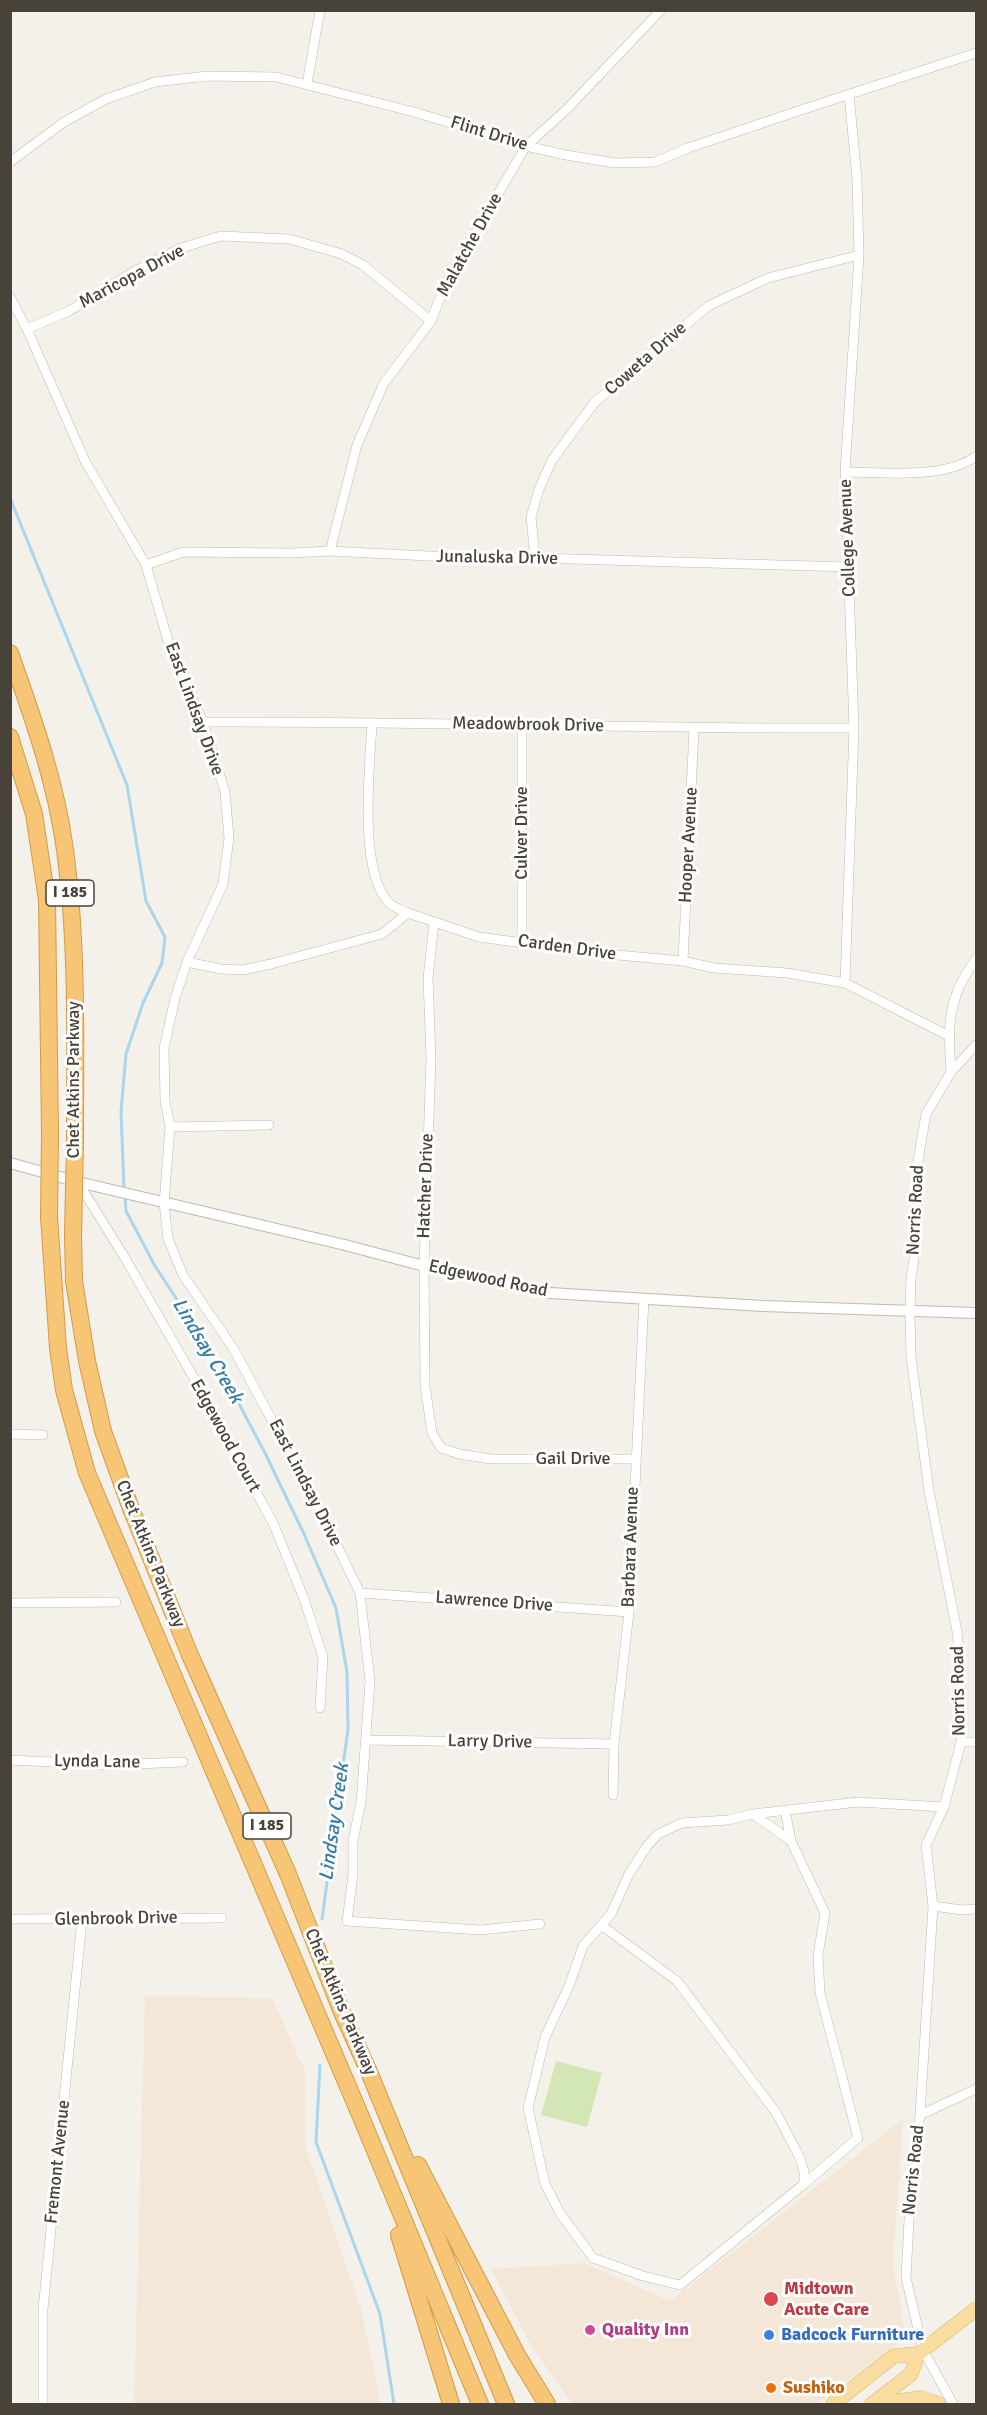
<!DOCTYPE html>
<style>
body{margin:0}
#map{position:relative;width:987px;height:2415px;overflow:hidden;background:#f4f1eb;font-family:Signika,sans-serif}
canvas{display:block}
.frame{position:absolute;inset:0;border:12px solid #484239;pointer-events:none}
</style>
<div id="map">
<canvas width="987" height="2415"></canvas>
<div class="frame"></div>
</div>
<script>
const ctx = document.querySelector('canvas').getContext('2d');
ctx.lineJoin = 'round';
function fill(path, color) { ctx.fillStyle = color; ctx.fill(path, 'evenodd'); }
function stroke(path, color, width, dash) { ctx.strokeStyle = color; ctx.lineWidth = width; ctx.lineCap = dash ? 'butt' : 'round'; ctx.setLineDash(dash || []); ctx.stroke(path); }
function drawText(font, color, halo, rows, align = 'center') {
  ctx.font = font + ' Signika,sans-serif'; ctx.lineWidth = 6; ctx.setLineDash([]); ctx.textBaseline = 'middle'; ctx.strokeStyle = halo; ctx.fillStyle = color; for (const [text, x, y, turn = 0] of rows) {
    ctx.save(); ctx.translate(x, y); ctx.rotate((+turn || 0) * Math.PI / 180); ctx.textAlign = isNaN(turn) ? turn : align; if (halo) ctx.strokeText(text, 0, 0); ctx.fillText(text, 0, 0); ctx.restore();
  }
}
fill(new Path2D(`
 M145 1996 272 1998 305 2071V2146L361 2308 381 2404H134Z
 M903 2119 893 2263 906 2337 817 2404H572L532 2347 491 2269 584 2263 670 2301Z`), '#f5e7d8');
fill(new Path2D(`
 M556 2061 602 2073 587 2127 541 2115Z`), '#d3e6b6');
stroke(new Path2D(`
 M10 498 127 785 146 901 165 937 162 963 143 1003 126 1054 121 1112 124 1189
 M125 1196 126 1211 155 1266 212 1353 265 1453 304 1534 336 1608 347 1672 348 1729 322 1919
 M320 2065 316 2142 380 2314 394 2404`), '#abd5ed', 3);
const minor = new Path2D(`
 M307 84 320 10
 M10 162 64 122 106 99 155 82 207 76 276 77 414 112 526 146 566 155 615 163 655 162 688 148 807 108 976 53
 M10 297 27 329 85 461 146 565 171 651 203 722 225 792 229 838 223 884 187 962 175 998 164 1048 165 1101 170 1127 164 1203 168 1239 183 1275 233 1348 315 1500 360 1593 370 1681 361 1802 353 1841V1875L347 1921 480 1930 540 1924
 M27 329 69 311 135 271 181 248 221 236 289 239 342 254 363 265 431 321
 M845 472C884 472 944 480 976 456
 M330 551 357 445 384 383 431 321 445 285 526 146 566 110 661 10
 M535 558 531 517 539 489 552 460 595 402 708 306 768 278 859 255
 M146 565 183 552 292 553 330 551 467 558H535L850 567
 M203 722C420 721 637 729 854 728
 M372 723C370 767 358 868 388 902 392 907 402 910 408 913
 M522 724V941
 M434 923 428 978 431 1058 424 1266 425 1386 432 1433 441 1448 459 1454 491 1459H635
 M683 961 694 729
 M187 962 221 969 243 970 271 964 382 934 408 913 479 937 596 953 683 961 714 968 787 973 845 983 949 1036
 M845 983 854 728 845 472 859 255 857 179 849 94
 M951 1072C948 1025 947 998 976 959
 M170 1127 269 1125
 M78 1182 125 1258 210 1406 274 1525 304 1599 323 1657 320 1708
 M10 1434 43 1435
 M360 1593 629 1612
 M10 1603 116 1602
 M367 1740 614 1744
 M961 1742H976
 M10 1760 112 1765 183 1762
 M613 1795 614 1744 629 1612 644 1299
 M785 1810 791 1841
 M753 1814 858 1802 944 1807
 M933 1906 962 1910 976 1909
 M10 1919 222 1918
 M601 1925 677 1981 777 2114 799 2156 804 2171V2184L680 2285 643 2276 593 2258 560 2213 545 2184 528 2108 545 2037 569 1986 583 1946 611 1914 629 1874 647 1846 658 1834 682 1823 728 1820 753 1814 791 1841 825 1913 818 1955 820 1993 858 2138 804 2184
 M920 2115 976 2089
 M43 2404V2309L82 1920
 M953 2404 923 2350 906 2278 911 2181 920 2115 933 1906 926 1845 944 1807 961 1742V1678L957 1631 929 1491 911 1357 910 1310 911 1279 917 1238V1167L926 1114 951 1072 976 1045`);
const tertiary = new Path2D(`
 M10 1163 78 1182 345 1245 424 1266 550 1293 763 1306 976 1313`);
const primary = new Path2D(`
 M833 2404 894 2356 918 2354
 M872 2404 911 2374 918 2354 976 2309
 M881 2404 921 2398 939 2404`);
const motorway = new Path2D(`
 M10 653C33 718 56 782 65 850 78 946 75 1045 75 1141
 M10 737 34 814 47 900 50 1134
 M49 1217 58 1348 64 1390 87 1473 361 2117 480 2404
 M73 1235 74 1281 87 1361 103 1431 130 1506 190 1655 288 1874 341 2010 369 2072 506 2404
 M418 2165 517 2355 547 2404
 M399 2235 451 2404`);
stroke(minor, '#c0b9ae', 10);
stroke(tertiary, '#c0b9ae', 12);
stroke(primary, '#deb870', 15);
stroke(motorway, '#d59a44', 18);
stroke(minor, '#fff', 9);
stroke(tertiary, '#fff', 10);
stroke(primary, '#f9dca0', 14);
stroke(motorway, '#f6c575', 16);
const motorwayBridge = new Path2D(`
 M49 1217 50 1134
 M73 1235 75 1141`);
stroke(motorwayBridge, '#d59a44', 18, []);
stroke(motorwayBridge, '#f6c575', 16);
for (const [x, y, r, color] of [
 [771,2299,8,"#e0444e"],
 [590,2330,6,"#d1479c"],
 [769,2335,6,"#3f7fe0"],
 [771,2388,6,"#e8710a"]
]) { const dot = new Path2D(); dot.arc(x, y, r, 0, 2 * Math.PI); ctx.fillStyle = color; ctx.fill(dot); stroke(dot, '#fff', 2); }
for (const [x, y, w] of [
 [70,893,48],
 [267,1826,48]
]) { const box = new Path2D(); box.roundRect(x - w / 2, y - 13, w, 26, 4.5); ctx.fillStyle = '#fff'; ctx.fill(box); stroke(box, '#484239', 1.5); }
drawText('bold 16px', '#484239', null, [
 ["I 185",70,893],
 ["I 185",267,1826]
]);
drawText('18px', '#484239', '#fff', [
 ["Flint Drive",489,134,17],
 ["Malatche Drive",470,245,-61],
 ["Maricopa Drive",132,277,-28],
 ["Coweta Drive",646,359,-41],
 ["College Avenue",848,538,-92],
 ["Junaluska Drive",497,558,1],
 ["East Lindsay Drive",194,709,70],
 ["Meadowbrook Drive",528,725,1],
 ["Culver Drive",522,833,-90],
 ["Hooper Avenue",689,845,-87],
 ["Carden Drive",567,948,8],
 ["Chet Atkins Parkway",74,1080,-90],
 ["Hatcher Drive",426,1186,-88],
 ["Norris Road",916,1210,-87],
 ["Edgewood Road",488,1279,12],
 ["Edgewood Court",225,1436,61],
 ["Gail Drive",573,1459],
 ["East Lindsay Drive",305,1483,63],
 ["Barbara Avenue",631,1547,-88],
 ["Chet Atkins Parkway",150,1554,68],
 ["Lawrence Drive",494,1602,4],
 ["Norris Road",959,1691,-91],
 ["Larry Drive",490,1742,1],
 ["Lynda Lane",97,1762,1],
 ["Glenbrook Drive",116,1919,-1],
 ["Chet Atkins Parkway",340,2002,67],
 ["Fremont Avenue",58,2162,-84],
 ["Norris Road",914,2170,-84]
]);
drawText('bold 18px', '#be3a42', '#fff', [
 ["Midtown",784,2289],
 ["Acute Care",784,2310]
], 'left');
drawText('bold 18px', '#b23c85', '#fff', [
 ["Quality Inn",602,2330]
], 'left');
drawText('bold 18px', '#366cbe', '#fff', [
 ["Badcock Furniture",781,2335]
], 'left');
drawText('bold 18px', '#c56008', '#fff', [
 ["Sushiko",783,2388]
], 'left');
drawText('italic 20px', '#357ca7', '#fff', [
 ["Lindsay Creek",207,1351,59],
 ["Lindsay Creek",335,1822,-82]
]);
</script>
